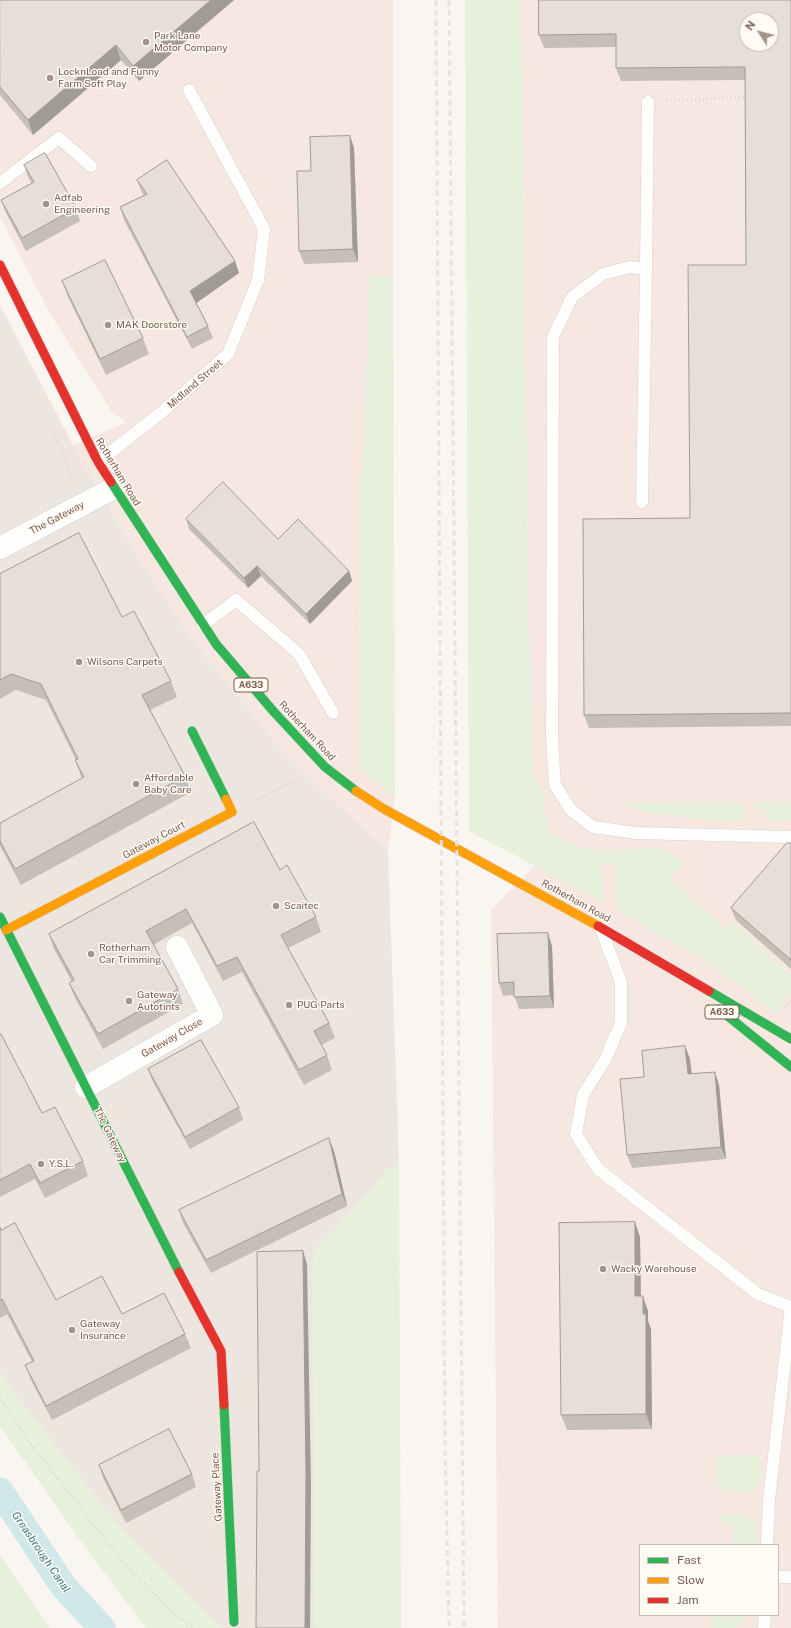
<!DOCTYPE html>
<style>
body{margin:0}
#map{position:relative;width:791px;height:1628px;overflow:hidden;background:#f9f5f0;font-family:"Public Sans",sans-serif}
canvas{display:block}
.legend{position:absolute;left:639px;top:1544px;width:140px;height:72px;box-sizing:border-box;background:#fffaf3;border:1px solid #cabbb1;margin:0;padding:5px 7px;list-style:none;font-size:12px;color:#7a5c4d}
.legend li{display:flex;align-items:center;gap:8px;height:20px}
.legend b{width:20px;border:1px solid #cabbb1}
.north{position:absolute;left:739px;top:12px;width:40px;height:40px;box-sizing:border-box;background:#fffaf3;border:1px solid #cabbb1;border-radius:50%;rotate:306deg;font-size:11px;font-weight:700;line-height:16px;text-align:center;color:#7a5c4d}
.north::after{content:'';display:block;margin:auto;width:14px;height:18px;background:#a69286;clip-path:polygon(50% 0,100% 100%,50% 72%,0 100%)}
</style>
<div id="map">
<canvas width="791" height="1628"></canvas>
<ul class="legend">
<li><b style="height:5px;background:#30b455"></b>Fast</li>
<li><b style="height:5px;background:#ff9f0a"></b>Slow</li>
<li><b style="height:5px;background:#e5322d"></b>Jam</li>
</ul>
<div class="north">N</div>
</div>
<script>
const ctx = document.querySelector('canvas').getContext('2d');
ctx.lineJoin = 'round';
function fill(path, color) { ctx.fillStyle = color; ctx.fill(path, 'evenodd'); }
function stroke(path, color, width, dash) { ctx.strokeStyle = color; ctx.lineWidth = width; ctx.lineCap = dash ? 'butt' : 'round'; ctx.setLineDash(dash || []); ctx.stroke(path); }
function drawText(font, color, halo, rows, align = 'center') {
  ctx.font = font + ' "Public Sans",sans-serif'; ctx.lineWidth = 3; ctx.setLineDash([]); ctx.textBaseline = 'middle'; ctx.strokeStyle = halo; ctx.fillStyle = color; for (const [text, x, y, turn = 0] of rows) {
    ctx.save(); ctx.translate(x, y); ctx.rotate((+turn || 0) * Math.PI / 180); ctx.textAlign = isNaN(turn) ? turn : align; if (halo) ctx.strokeText(text, 0, 0); ctx.fillText(text, 0, 0); ctx.restore();
  }
}
fill(new Path2D(`
 M0 0H393V276H370L360 523 359 769 395 797 388 852 282 750 189 635 125 536 73 445 127 422 112 412 49 312 0 216Z
 M521 0H791V1628H498L491 910 535 865 528 574ZM747 20H771V44H747ZM640 1545H778V1615H640Z`), '#f6e8e1');
fill(new Path2D(`
 M0 305 73 445 125 536 189 635 282 750 388 852 399 1158 313 1253 315 1628H221L117 1524 7 1385 0 1373Z`), '#ede5e0');
fill(new Path2D(`
 M465 0H521L528 574 533 775 543 794 547 828 560 838 580 848 596 850 662 848 672 853 684 864 670 879 725 929 732 922 791 976V993L787 996 776 1013 749 993 743 986 712 967 707 961 618 911 617 864H601L603 902 469 831Z
 M370 275 393 276 395 797 359 769 360 523Z
 M791 801V819H768L756 802Z
 M742 802 745 820C701 820 661 818 619 803Z
 M399 1158 401 1628H315L313 1253Z
 M0 1373 7 1385 117 1524 221 1628H146L80 1540 0 1426Z
 M715 1455H760V1479L753 1491H724L716 1484Z
 M725 1514 743 1515 757 1525 756 1545H733V1523H717L716 1518Z
 M0 1555 50 1628H0Z
 M734 1615H746L736 1628H713V1617H734Z`), '#e7f0db');
stroke(new Path2D(`
 M0 1491 64 1587 102 1628`), '#d0e8ea', 27);
const lane = new Path2D(`
 M0 183 59 138 91 166
 M646 269 648 102
 M98 462 162 412 228 354 258 280 264 229 189 90
 M642 502 646 269 630 267 603 274 572 297 553 337 552 739 555 785 571 810 593 827 636 833 791 837
 M203 625 236 600 299 654 333 713
 M601 929 621 982V1023L605 1060 583 1095 576 1134 598 1169 758 1294 791 1307
 M767 1545 769 1500 791 1307
 M778 1577H791
 M764 1628 765 1615`);
const street = new Path2D(`
 M0 548 114 488
 M86 1087 212 1015 177 947`);
const fast = new Path2D(`
 M111 482 216 644 274 712 325 767 356 791
 M192 731 226 799
 M0 917 179 1272
 M709 991 791 1039
 M719 1009 791 1067
 M224 1405 234 1622`);
const slow = new Path2D(`
 M356 791 384 809 598 926
 M6 930 232 812 226 799`);
const jam = new Path2D(`
 M0 265 98 462 111 482
 M598 926 709 991
 M179 1272 221 1351 224 1405`);
stroke(lane, '#d7d1cb', 13);
stroke(street, '#d7d1cb', 23);
stroke(fast, '#d9d2cb', 10);
stroke(slow, '#d9d2cb', 10);
stroke(jam, '#d9d2cb', 10);
stroke(new Path2D(`
 M667 101 748 97
 M0 326 6 336
 M54 433 69 468 72 483
 M254 801 302 778
 M785 1007 791 999
 M0 1397 29 1442 118 1556 176 1616 194 1628`), '#dcd5d0', 2.5, [1, 3]);
stroke(lane, '#fefefd', 12);
stroke(street, '#fefefd', 22);
stroke(fast, '#30b455', 9);
stroke(slow, '#ff9f0a', 9);
stroke(jam, '#e5322d', 9);
stroke(new Path2D(`
 M436 0 445 1446 449 1628
 M449 0 464 1628`), '#e6e3e7', 3, [6, 4]);
fill(new Path2D(`
 M0 0H234L139 81 121 60 33 135 0 95Z
 M791 0V726L589 728 584 715 690 518 746 265 745 80 621 81 616 68V47L544 48 539 35Z
 M350 136 354 148 358 262 304 264 299 251 311 171Z
 M24 165 76 208 80 221 26 251 6 213 1 200 32 183 28 177Z
 M137 180 235 261 239 273 196 303 208 326 213 338 192 349 124 220 120 207 144 195 142 193Z
 M62 281 143 338 149 354 106 375 68 297Z
 M186 519 278 539 349 571 352 581 310 624 261 576 248 588 189 529Z
 M0 574 122 617 171 681 177 697 150 710 185 776 191 792 21 885 0 846V841L82 779 75 760H76L46 700 16 690 0 699Z
 M791 843V969L736 920 731 908Z
 M280 870 316 917 321 932 288 948 329 1023 335 1038 321 1045 327 1055 332 1070 304 1085 242 972 223 981 192 923 153 945 178 989 183 1004 103 1049 75 998 69 983 72 982 54 949 49 934Z
 M548 933 552 946 554 1008 519 1009 514 995 503 996 499 983Z
 M0 1034 42 1113 83 1161 88 1176 45 1198 35 1179 0 1197Z
 M685 1046 690 1059 692 1074 719 1085 726 1159 632 1168 627 1155 644 1077Z
 M148 1069 239 1107 243 1120 190 1149 153 1082Z
 M334 1151 347 1206 211 1273 183 1223 179 1210Z
 M0 1227 1 1230 56 1300 122 1314 185 1334 191 1348 52 1420 31 1380 25 1365 32 1362 7 1314 0 1318Z
 M640 1237 641 1296 648 1311V1321L651 1329 652 1429 567 1430 561 1415Z
 M99 1465 192 1474 196 1487 126 1523 103 1478Z`), '#c6bfb9');
fill(new Path2D(`
 M211 0H234L139 81 133 66Z
 M116 45 121 60 33 135 28 120Z
 M350 136 354 148 358 262 353 249Z
 M235 261 239 273 195 304 190 291Z
 M257 566 261 576 248 588 244 578Z
 M349 571 352 581 310 624 306 614Z
 M548 933 552 946 554 1008 550 996Z
 M685 1046 690 1059 693 1087 688 1074Z
 M715 1072 719 1085 726 1159 721 1147Z
 M329 1138 334 1151 347 1206 342 1194Z
 M635 1222 640 1237 641 1311 635 1296Z
 M303 1251 307 1264 311 1484 310 1628H305Z
 M643 1296 648 1311V1321L651 1329 652 1429 646 1414Z`), '#a19b96');
const building = new Path2D(`
 M0 0H211L133 66 116 45 28 120 0 87Z
 M539 0H791V713L584 715 583 519 690 518 688 265H746L745 67 616 68V34L539 35ZM747 20H771V44H747Z
 M350 136 353 249 299 251 297 171H311L310 137Z
 M45 153 76 208 22 238 1 200 34 182 24 165Z
 M167 160 235 261 190 291 208 326 187 337 120 207 147 194 137 180Z
 M105 260 143 338 100 359 62 281Z
 M223 482 278 539 298 519 349 571 306 614 257 566 244 578 186 519Z
 M79 533 122 617 134 611 171 681 142 695 185 776 15 869 0 841V823L84 777 75 760 78 759 41 684 11 674 0 680V574Z
 M254 822 280 870 287 865 316 917 281 935 329 1023 314 1031 327 1055 299 1070 237 957 217 966 186 909 146 931 178 989 98 1034 69 983 74 980 49 934Z
 M787 843H791V960L731 908Z
 M548 933 550 996 514 997V982L499 983 497 934Z
 M0 1034H1L42 1113 55 1107 83 1161 40 1183 30 1164 0 1180Z
 M201 1040 239 1107 185 1137 148 1069Z
 M685 1046 688 1074 715 1072 721 1147 627 1155 620 1079 644 1077 642 1051Z
 M329 1138 342 1194 206 1260 179 1210Z
 M635 1222V1296H643V1314H646V1414L561 1415 559 1223Z
 M15 1223 56 1300 102 1276 122 1314 164 1293 185 1334 46 1406 25 1365 34 1361 2 1299 0 1300V1227L1 1230Z
 M303 1251 306 1472 305 1628H256L257 1471H259L257 1252Z
 M169 1429 192 1474 121 1510 99 1465Z`);
fill(building, '#e6ded7');
stroke(building, '#a19b96', 1);
for (const [x, y, r, color] of [
 [146,42,4,"#a69286"],
 [50,78,4,"#a69286"],
 [46,204,4,"#a69286"],
 [108,325,4,"#a69286"],
 [79,662,4,"#a69286"],
 [136,784,4,"#a69286"],
 [276,906,4,"#a69286"],
 [91,954,4,"#a69286"],
 [129,1001,4,"#a69286"],
 [289,1005,4,"#a69286"],
 [41,1164,4,"#a69286"],
 [603,1269,4,"#a69286"],
 [72,1330,4,"#a69286"]
]) { const dot = new Path2D(); dot.arc(x, y, r, 0, 2 * Math.PI); ctx.fillStyle = color; ctx.fill(dot); stroke(dot, '#fffaf3', 1.5); }
for (const [x, y, w] of [
 [251,685,34],
 [722,1012,34]
]) { const box = new Path2D(); box.roundRect(x - w / 2, y - 7, w, 14, 3); ctx.fillStyle = '#fffaf3'; ctx.fill(box); stroke(box, '#7a5c4d', 1); }
drawText('bold 9px', '#7a5c4d', null, [
 ["A633",251,685],
 ["A633",722,1012]
]);
drawText('10px', '#7a5c4d', '#fffaf3', [
 ["Park Lane",154,36],
 ["Motor Company",154,48],
 ["LocknLoad and Funny",58,72],
 ["Farm Soft Play",58,84],
 ["Adfab",54,198],
 ["Engineering",54,210],
 ["MAK Doorstore",116,325],
 ["Wilsons Carpets",87,662],
 ["Affordable",144,778],
 ["Baby Care",144,790],
 ["Scaitec",284,906],
 ["Rotherham",99,948],
 ["Car Trimming",99,960],
 ["Gateway",137,995],
 ["Autotints",137,1007],
 ["PUG Parts",297,1005],
 ["Y.S.L.",49,1164],
 ["Wacky Warehouse",611,1269],
 ["Gateway",80,1324],
 ["Insurance",80,1336]
], 'left');
drawText('10px', '#7a5c4d', '#fffaf3', [
 ["Midland Street",195,384,-41],
 ["Rotherham Road",118,472,59],
 ["The Gateway",57,518,-28],
 ["Rotherham Road",307,731,47],
 ["Gateway Court",154,840,-28],
 ["Rotherham Road",576,901,29],
 ["Gateway Close",172,1038,-30],
 ["The Gateway",110,1135,64],
 ["Gateway Place",217,1487,-93]
]);
drawText('italic 11px', '#437c86', '#fffaf3', [
 ["Greasbrough Canal",41,1552,56]
]);
</script>
